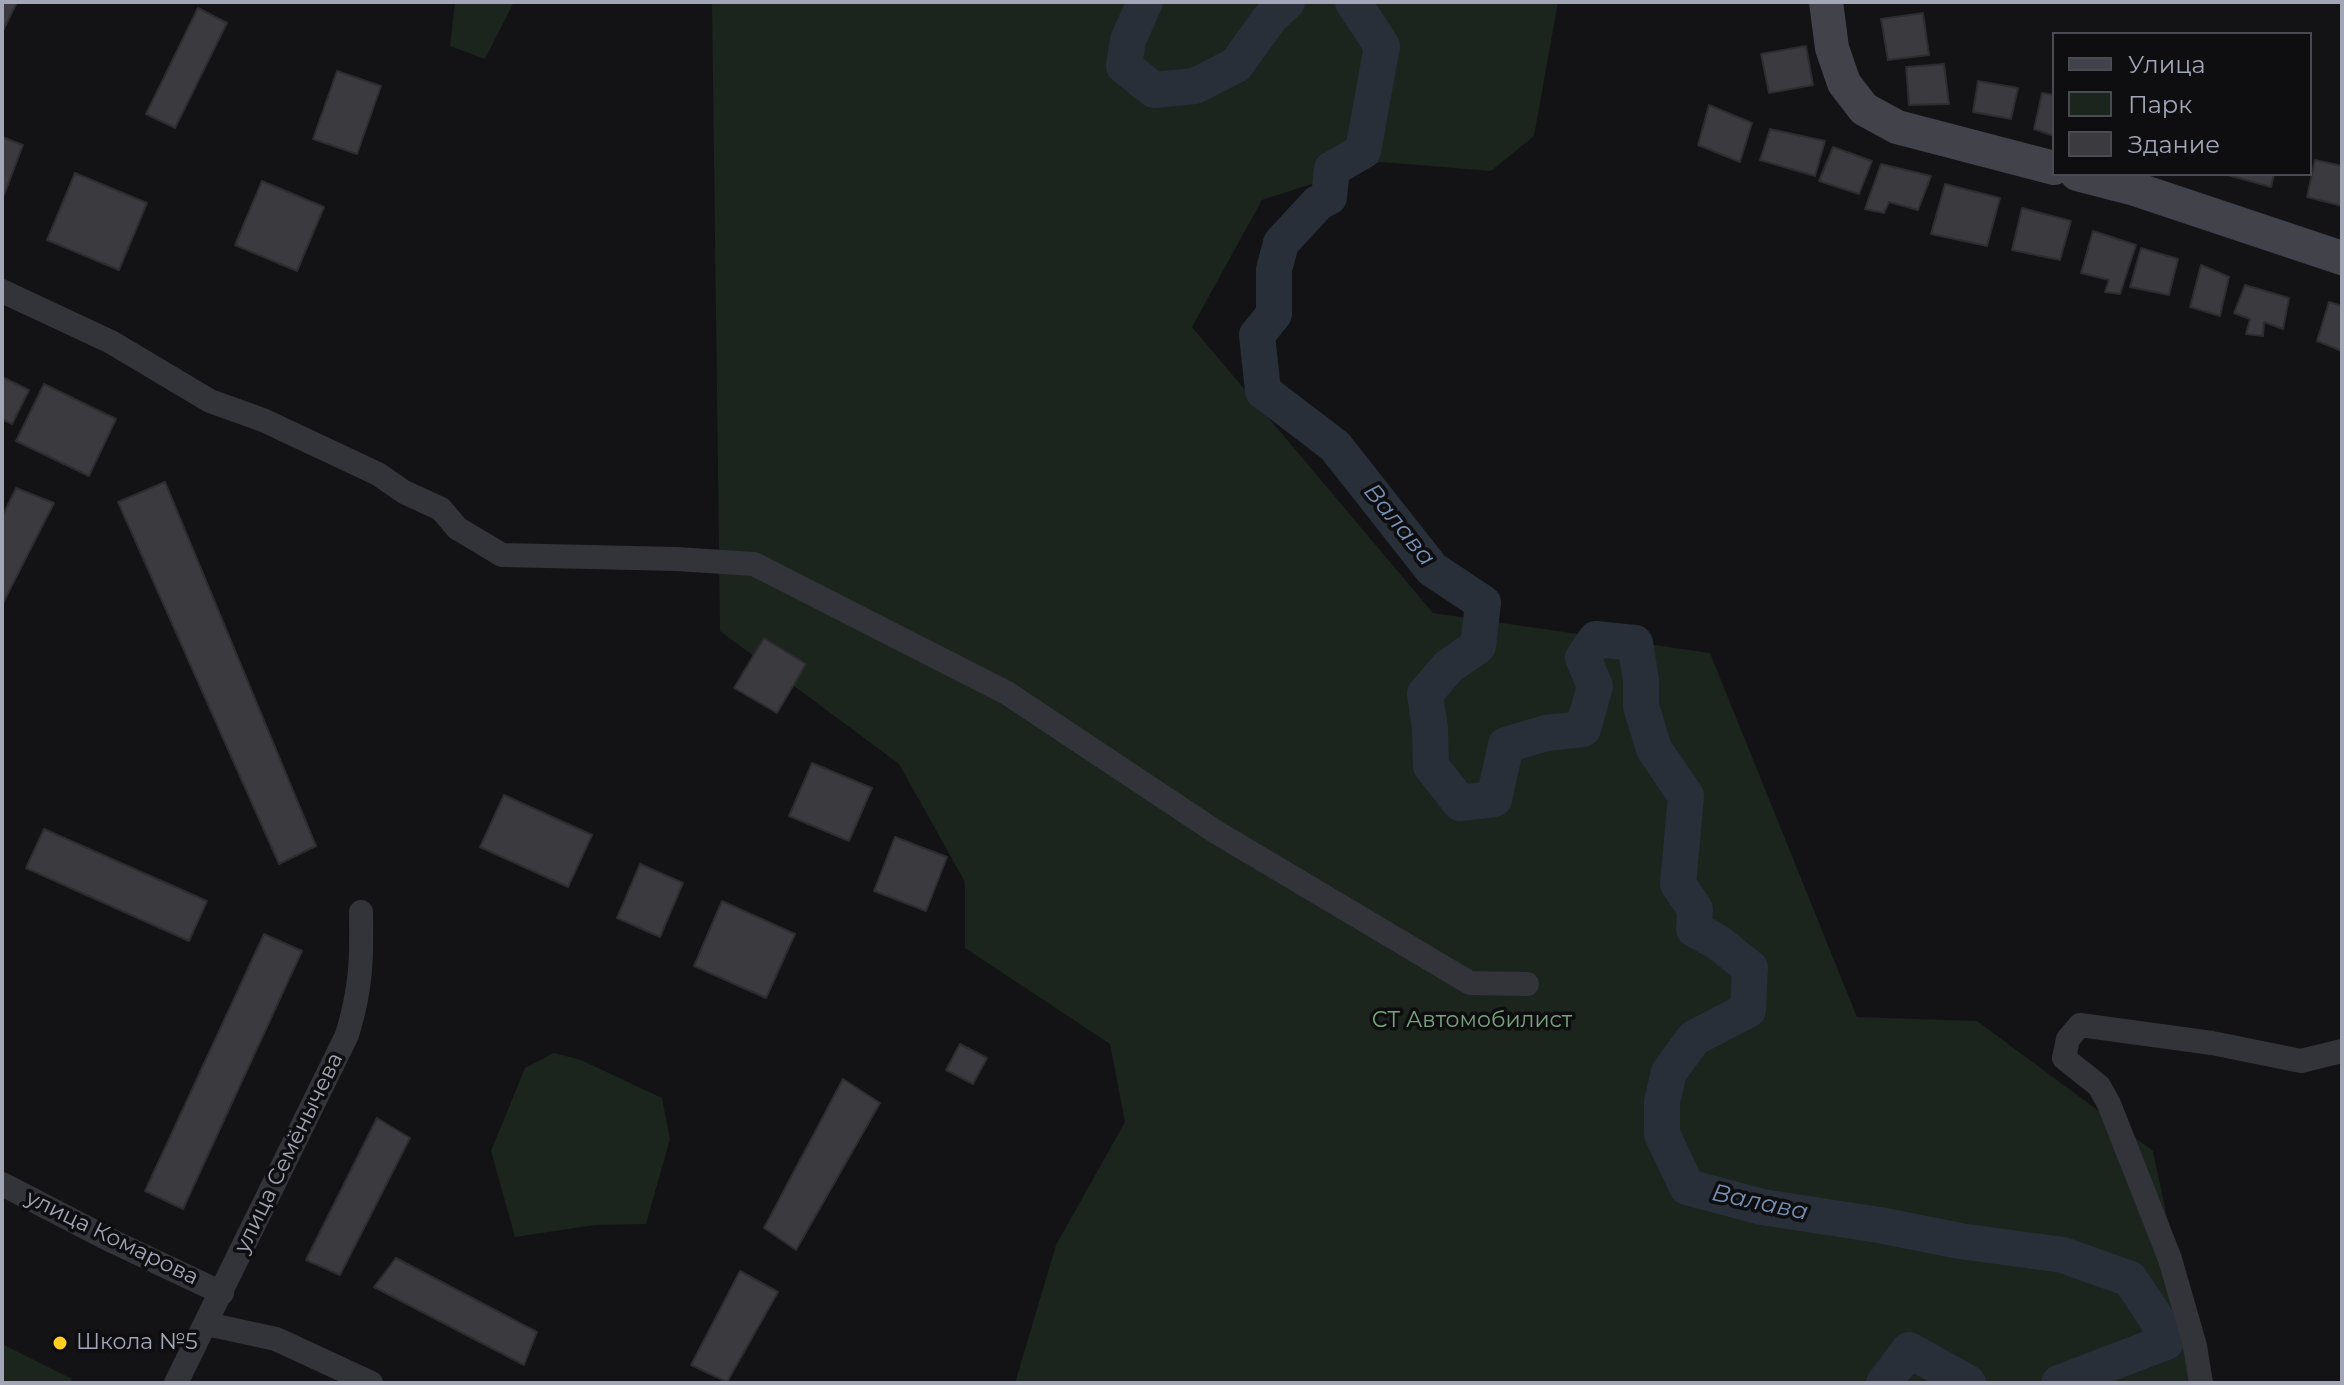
<!DOCTYPE html>
<meta charset="utf-8">
<style>
body{margin:0}
#map{position:relative;width:2344px;height:1385px;overflow:hidden;background:#131214;font-family:Montserrat,sans-serif}
canvas{display:block}
.frame{position:absolute;inset:0;border:4px solid #a2a6b6;pointer-events:none}
.legend{position:absolute;left:2052px;top:32px;width:260px;height:144px;box-sizing:border-box;background:#0e0d0f;border:2px solid #494a52;margin:0;padding:10px 14px;list-style:none;font-size:24px;color:#a2a6b6}
.legend li{display:flex;align-items:center;gap:16px;height:40px}
.legend b{width:40px;border:2px solid #494a52}
</style>
<div id="map">
<canvas width="2344" height="1385"></canvas>
<div class="frame"></div>
<ul class="legend">
<li><b style="height:10px;background:#41424a"></b>Улица</li>
<li><b style="height:22px;background:#1c241e"></b>Парк</li>
<li><b style="height:22px;background:#3a3a3f"></b>Здание</li>
</ul>
</div>
<script>
const ctx = document.querySelector('canvas').getContext('2d');
ctx.lineJoin = 'round';
function fill(path, color) { ctx.fillStyle = color; ctx.fill(path, 'evenodd'); }
function stroke(path, color, width, dash) { ctx.strokeStyle = color; ctx.lineWidth = width; ctx.lineCap = dash ? 'butt' : 'round'; ctx.setLineDash(dash || []); ctx.stroke(path); }
function drawText(font, color, halo, rows, align = 'center') {
  ctx.font = font + ' Montserrat,sans-serif'; ctx.lineWidth = 7; ctx.setLineDash([]); ctx.textBaseline = 'middle'; ctx.strokeStyle = halo; ctx.fillStyle = color; for (const [text, x, y, turn = 0] of rows) {
    ctx.save(); ctx.translate(x, y); ctx.rotate((+turn || 0) * Math.PI / 180); ctx.textAlign = isNaN(turn) ? turn : align; if (halo) ctx.strokeText(text, 0, 0); ctx.fillText(text, 0, 0); ctx.restore();
  }
}
fill(new Path2D(`
 M455 2H514L485 59 450 46Z
 M712 2H1558L1534 136 1491 171 1380 162 1262 200 1192 327 1433 613 1710 653 1857 1017 1977 1021 2153 1151 2202 1383H1015L1056 1245 1125 1122 1110 1044 965 948V882L899 764 720 631Z
 M554 1053 581 1060 662 1098 670 1139 646 1224 595 1225 515 1237 491 1151 525 1068Z
 M2 1344 72 1379 70 1383H2Z`), '#1c241e');
stroke(new Path2D(`
 M1145 2 1128 40 1124 66 1154 90 1195 86 1236 65 1270 18 1287 2
 M1353 2 1382 46 1363 151 1332 169 1329 197 1318 203 1281 243 1274 270V314L1257 335 1263 391 1335 446 1432 569 1483 603 1478 646 1448 667 1425 694 1430 728 1431 766 1460 803 1494 799 1506 745 1546 733 1583 729 1595 686 1583 658 1596 639 1635 643 1641 680V706L1654 749 1686 796 1678 884 1695 909 1694 929 1719 943 1750 968 1748 1010 1694 1038 1669 1072 1662 1102V1134L1687 1187 1762 1207 1879 1225 1960 1241 2063 1255 2130 1279 2156 1318 2166 1342 2059 1383
 M1884 1383 1909 1350 1968 1383`), '#282f39', 36);
const building = new Path2D(`
 M2 2H17L2 33Z
 M198 8 227 23 175 128 146 114Z
 M1923 13 1929 55 1888 60 1881 19Z
 M1806 46 1813 85 1769 93 1761 54Z
 M1944 64 1949 104 1909 105 1906 67Z
 M337 71 381 86 357 154 313 139Z
 M1978 81 2018 88 2011 119 1973 112Z
 M2042 93 2054 95V136L2034 129Z
 M1709 105 1752 123 1740 162 1698 145Z
 M1770 129 1825 141 1815 176 1760 160Z
 M2 137 23 145 4 195 2 194Z
 M1833 147 1872 161 1859 194 1819 181Z
 M2315 160 2342 166V206L2307 197Z
 M1881 164 1931 176 1918 210 1889 202 1884 213 1865 209Z
 M75 173 147 203 119 270 47 240Z
 M2224 174H2274L2271 187Z
 M262 181 324 207 297 271 235 245Z
 M1945 184 2000 198 1987 246 1931 234Z
 M2022 208 2071 221 2060 260 2012 250Z
 M2093 231 2136 245 2120 294 2105 292 2109 280 2081 273Z
 M2141 248 2178 259 2169 295 2130 287Z
 M2201 265 2229 277 2220 316 2190 307Z
 M2245 285 2289 298 2283 329 2264 322 2263 336 2246 334 2250 319 2234 313Z
 M2329 302 2342 306V351L2317 341Z
 M2 377 29 390 12 424 2 419Z
 M44 384 116 419 89 476 16 441Z
 M165 482 316 846 279 864 118 502Z
 M16 488 54 503 2 605V517Z
 M764 638 806 664 777 713 734 688Z
 M812 763 872 788 849 841 789 816Z
 M504 795 592 835 568 887 480 847Z
 M44 829 207 901 189 941 26 868Z
 M895 837 947 857 926 911 874 891Z
 M640 864 683 883 660 937 617 918Z
 M722 901 795 934 766 998 694 966Z
 M264 934 302 951 183 1209 145 1191Z
 M960 1044 987 1058 973 1084 946 1070Z
 M843 1079 880 1103 796 1250 764 1228Z
 M377 1118 410 1138 340 1275 306 1260Z
 M396 1258 537 1332 524 1365 374 1287Z
 M740 1271 778 1292 727 1382 691 1365Z`);
fill(building, '#3a3a3f');
stroke(building, '#2d2c31', 2);
stroke(new Path2D(`
 M2 291 111 342 210 401 263 420 378 474 404 492 441 509 457 528 502 555 676 559 754 564 1007 693 1216 832 1470 983 1527 984
 M2 1184 112 1241 222 1293
 M207 1324 276 1339 371 1383
 M176 1383 347 1035C361 989 362 960 361 912
 M2201 1383 2195 1346 2170 1259 2109 1104 2099 1086 2064 1058 2068 1039 2080 1025 2212 1043 2301 1061 2342 1051`), '#33333a', 24);
stroke(new Path2D(`
 M1826 2 1832 48 1844 83 1864 109 1897 127 2054 168
 M2077 174 2135 189 2342 258`), '#41424a', 34);
for (const [x, y, r, color] of [
 [60,1343,8,"#ffcc20"]
]) { const dot = new Path2D(); dot.arc(x, y, r, 0, 2 * Math.PI); ctx.fillStyle = color; ctx.fill(dot); stroke(dot, '#0e0d0f', 3); }
drawText('22px', '#77a37f', '#0e0d0f', [
 ["СТ Автомобилист",1472,1021]
]);
drawText('22px', '#a2a6b6', '#0e0d0f', [
 ["улица Семёнычева",289,1153,-64],
 ["улица Комарова",112,1238,26]
]);
drawText('22px', '#a2a6b6', '#0e0d0f', [
 ["Школа №5",76,1343]
], 'left');
drawText('italic 24px', '#7691b5', '#0e0d0f', [
 ["Валава",1399,525,51],
 ["Валава",1760,1203,12]
]);
</script>
